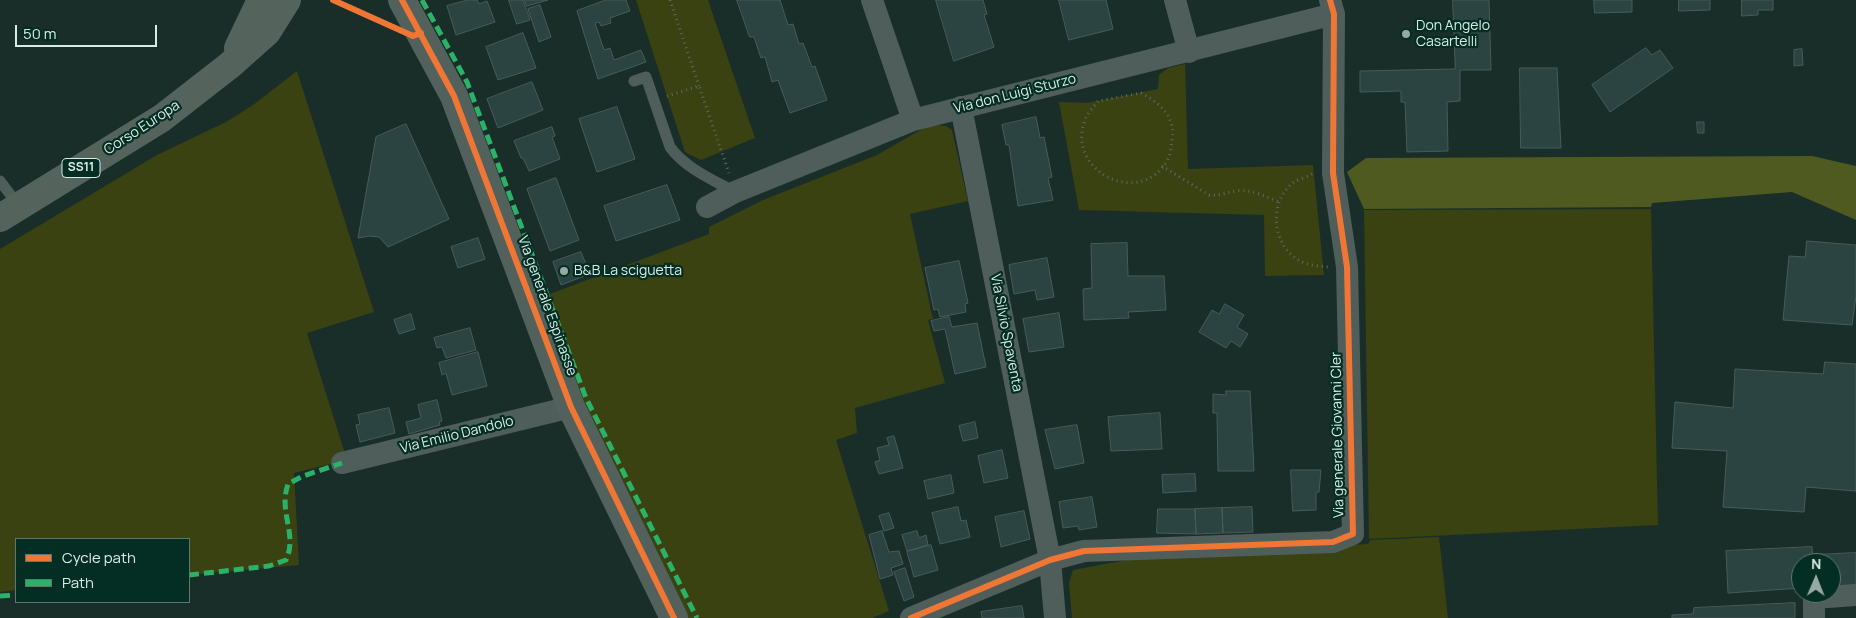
<!DOCTYPE html>
<style>
body{margin:0}
#map{position:relative;width:1856px;height:618px;overflow:hidden;background:#192e29;font-family:Manrope,sans-serif}
canvas{display:block}
.legend{position:absolute;left:15px;top:538px;width:175px;height:65px;box-sizing:border-box;background:#042d23;border:1px solid #597971;margin:0;padding:6px 9px;list-style:none;font-size:15px;color:#d8ece5}
.legend li{display:flex;align-items:center;gap:10px;height:25px}
.legend b{width:25px;border:1px solid #597971}
.north{position:absolute;left:1791px;top:553px;width:50px;height:50px;box-sizing:border-box;background:#042d23;border:1px solid #597971;border-radius:50%;rotate:1deg;font-size:14px;font-weight:700;line-height:20px;text-align:center;color:#d8ece5}
.north::after{content:'';display:block;margin:auto;width:18px;height:22px;background:#95aaa3;clip-path:polygon(50% 0,100% 100%,50% 72%,0 100%)}
.scale{position:absolute;left:15px;top:25px;width:142px;height:22px;box-sizing:border-box;border:2px solid #d8ece5;border-top:0;padding-left:6px;font-size:15px;line-height:18px;white-space:nowrap;color:#d8ece5;-webkit-text-stroke:4px #042d23;paint-order:stroke}
</style>
<div id="map">
<canvas width="1856" height="618"></canvas>
<ul class="legend">
<li><b style="height:6px;background:#f07635"></b>Cycle path</li>
<li><b style="height:6px;background:#2db169"></b>Path</li>
</ul>
<div class="north">N</div>
<div class="scale">50 m</div>
</div>
<script>
const ctx = document.querySelector('canvas').getContext('2d');
ctx.lineJoin = 'round';
function fill(path, color) { ctx.fillStyle = color; ctx.fill(path, 'evenodd'); }
function stroke(path, color, width, dash) { ctx.strokeStyle = color; ctx.lineWidth = width; ctx.lineCap = dash ? 'butt' : 'round'; ctx.setLineDash(dash || []); ctx.stroke(path); }
function drawText(font, color, halo, rows, align = 'center') {
  ctx.font = font + ' Manrope,sans-serif'; ctx.lineWidth = 4.5; ctx.setLineDash([]); ctx.textBaseline = 'middle'; ctx.strokeStyle = halo; ctx.fillStyle = color; for (const [text, x, y, turn = 0] of rows) {
    ctx.save(); ctx.translate(x, y); ctx.rotate((+turn || 0) * Math.PI / 180); ctx.textAlign = isNaN(turn) ? turn : align; if (halo) ctx.strokeText(text, 0, 0); ctx.fillText(text, 0, 0); ctx.restore();
  }
}
fill(new Path2D(`
 M636 0H708L755 138 701 160 685 152Z
 M1185 64 1188 169 1313 165 1324 275 1265 276 1264 215 1079 210 1059 102 1087 103 1158 89 1159 75 1168 68Z
 M297 71 374 312 307 333 347 460 294 473 299 565 189 575V539H16V590L0 592V249L157 155 226 122 253 105Z
 M936 125 946 126 952 130 968 201 910 214 933 319 928 320 945 383 855 408 857 433 836 440 889 611 872 618H685L573 387 542 297 709 234V227L763 200 877 155 924 128Z
 M1651 209 1658 525 1369 539 1364 210Z
 M1439 537 1448 618H1072L1069 583 1073 570 1132 559 1368 544 1370 540Z`), '#394210');
fill(new Path2D(`
 M1812 156 1856 166V220L1792 192 1652 203 1651 207 1364 209 1347 172 1366 158Z`), '#4f5a20');
const building = new Path2D(`
 M468 0H477L479 4 487 1 495 22 456 35 447 6Z
 M509 0H523L530 20 517 24Z
 M525 0H548L527 6Z
 M606 0H626L630 11 610 18 611 23 601 26 599 22 595 23 604 50 610 48 614 60 641 50 646 62 598 79 577 11Z
 M737 0H780L788 25 793 24 799 44 803 43 812 67 815 66 827 100 790 113 778 80 772 82 765 57 761 58 754 37H750Z
 M936 0H983L987 14 984 15 994 47 954 61Z
 M1059 0H1106L1113 29 1069 40Z
 M1453 0H1489L1491 70H1460V101L1447 102 1448 151 1407 152 1405 102H1401V91L1360 92V71L1455 69Z
 M1594 0H1632V12L1595 13Z
 M1679 0H1710V10L1679 11Z
 M1742 0H1773V10H1758V15L1742 16Z
 M540 5 551 37 539 42 528 9Z
 M523 33 536 68 498 80 486 47Z
 M1646 48 1652 55 1660 50 1673 68 1610 112 1592 85Z
 M1802 49 1803 65 1794 66V50Z
 M1520 68H1557L1561 148H1521Z
 M532 82 543 110 498 128 487 99Z
 M617 107 635 159 597 172 579 119Z
 M1036 117 1040 138 1044 137 1052 177 1048 178 1053 200 1018 206 1009 145H1006L1002 125Z
 M1697 122H1704V133H1698Z
 M406 124 449 219 388 247 379 237 370 236 358 238 376 137Z
 M552 127 555 136 552 137 560 159 529 171 523 158H521L514 141Z
 M556 178 579 240 550 251 527 189Z
 M667 185 680 220 616 241 604 206Z
 M478 238 485 259 458 268 451 247Z
 M1807 241 1856 245V296L1852 325 1783 320 1789 256 1805 257Z
 M1127 243 1128 276H1164L1166 310 1128 312 1129 318 1084 320 1083 289 1092 288 1091 244Z
 M581 252 590 274 561 285 553 262Z
 M1047 258 1054 297 1037 300 1035 290 1014 294 1009 265Z
 M959 261 968 303 965 304 966 312 940 317 938 309 934 310 925 268Z
 M1225 304 1244 315 1237 327 1248 334 1240 347 1231 341 1226 348 1199 332 1212 310 1219 314Z
 M1059 313 1064 347 1029 352 1023 319Z
 M411 314 415 329 399 334 394 320Z
 M949 317 952 327 977 323 986 367 955 374 945 329 934 331 931 321Z
 M470 328 476 350 446 358 442 347 437 348 434 338Z
 M478 352 487 386 452 395 446 373 442 375 439 363Z
 M1825 362 1856 364V491L1806 487 1804 512 1723 507 1727 451 1672 448 1675 402 1733 408 1735 369 1823 374Z
 M1226 391H1250L1254 471H1218L1217 413H1213V394L1226 395Z
 M437 400 442 421 439 422 440 425 409 434 406 422 421 418 418 405Z
 M389 408 395 433 360 442 356 425 360 424 358 415Z
 M1160 413 1162 449 1111 451 1108 417Z
 M975 422 978 438 963 441 959 426Z
 M1077 425 1084 463 1055 469 1045 430Z
 M894 436 903 468 879 474 875 462 880 460 877 448 889 445 887 438Z
 M1002 450 1008 478 984 483 978 456Z
 M1291 470H1321L1319 492H1316V510L1293 511Z
 M1195 474 1196 491 1163 493 1162 475Z
 M951 475 954 493 928 499 924 481Z
 M1092 497 1097 527 1079 530 1078 526 1063 528 1059 502Z
 M958 507 961 521 966 520 970 537 940 544 932 513Z
 M1252 507 1253 532 1223 533 1222 508Z
 M1222 508 1223 533 1196 534 1195 509Z
 M1158 509H1195L1196 534 1157 533Z
 M1024 511 1030 539 1001 547 995 517Z
 M889 513 894 528 884 531 879 516Z
 M882 531 889 552 899 551 903 564 891 568 893 575 880 579 869 535Z
 M917 531 919 538 926 535 928 545 907 551 902 535Z
 M931 545 938 570 914 577 907 552Z
 M1812 547 1813 563H1801V588L1728 593 1726 551Z
 M1856 553V585L1831 586V563H1813V555Z
 M905 568 914 597 904 601 894 572Z
 M1795 603V618H1672V615L1693 614 1694 608Z
 M1022 606 1024 618H982L981 612Z`);
fill(building, '#2b4341');
stroke(building, '#495b59', 1);
stroke(new Path2D(`
 M670 0 699 86
 M1141 93C1160 103 1176 117 1172 140 1171 146 1171 154 1168 159 1142 209 1065 172 1085 120 1087 113 1094 107 1098 101Z
 M667 96 699 86 729 173
 M1162 166 1209 195C1220 196 1227 192 1237 191 1251 189 1267 197 1279 202
 M1312 174C1307 177 1299 179 1294 182 1270 200 1271 239 1294 257 1304 265 1316 266 1328 267`), '#5c6a65', 3, [1, 4]);
stroke(new Path2D(`
 M634 81 646 77 670 147C685 168 713 180 735 192
 M0 181 19 206`), '#4f5e5a', 11);
stroke(new Path2D(`
 M872 0 913 120
 M1175 0 1189 52
 M961 107 1050 560 1055 618
 M707 207 735 192 913 120 1334 14
 M342 463 571 407
 M911 618 1050 560 1084 551 1333 542 1353 534 1347 267 1333 173 1334 14 1330 0
 M1814 618V598L1856 595`), '#4f5e5a', 22);
stroke(new Path2D(`
 M402 0 454 96 571 407 674 618`), '#52615b', 28);
stroke(new Path2D(`
 M238 48 261 0
 M0 218 162 118 230 65 267 32 287 0`), '#54645d', 28);
stroke(new Path2D(`
 M422 0 467 82 586 398 697 618
 M189 575 269 566 286 560C298 534 278 513 288 484L303 476 342 463
 M0 596 16 595`), '#2db169', 5, [10, 5]);
stroke(new Path2D(`
 M333 0 413 36 421 33
 M402 0 454 96 571 407 674 618
 M911 618 1050 560 1084 551 1333 542 1353 534 1347 267 1333 173 1334 14 1330 0`), '#f07635', 6);
for (const [x, y, r, color] of [
 [1406,34,5,"#95aaa3"],
 [564,271,5,"#95aaa3"]
]) { const dot = new Path2D(); dot.arc(x, y, r, 0, 2 * Math.PI); ctx.fillStyle = color; ctx.fill(dot); stroke(dot, '#042d23', 2); }
for (const [x, y, w] of [
 [81,168,38]
]) { const box = new Path2D(); box.roundRect(x - w / 2, y - 9.5, w, 19, 4); ctx.fillStyle = '#042d23'; ctx.fill(box); stroke(box, '#d8ece5', 1); }
drawText('bold 12px', '#d8ece5', null, [
 ["SS11",81,168]
]);
drawText('14px', '#d8ece5', '#042d23', [
 ["Don Angelo",1416,26],
 ["Casartelli",1416,42],
 ["B&B La sciguetta",574,271]
], 'left');
drawText('14px', '#d8ece5', '#042d23', [
 ["Via don Luigi Sturzo",1015,94,-14],
 ["Corso Europa",142,128,-33],
 ["Via generale Espinasse",547,306,70],
 ["Via Silvio Spaventa",1006,333,79],
 ["Via Emilio Dandolo",457,435,-14],
 ["Via generale Giovanni Cler",1338,435,-91]
]);
</script>
